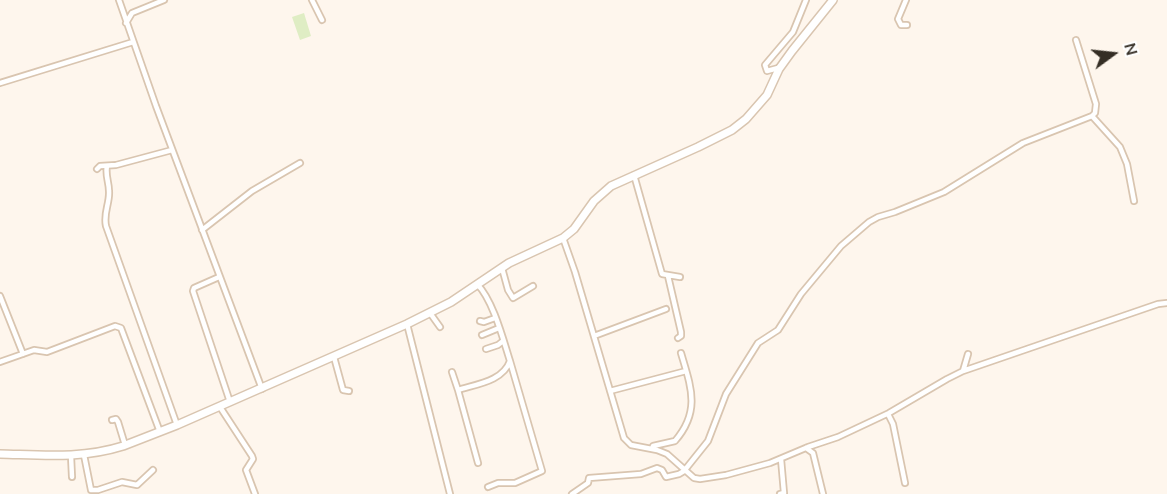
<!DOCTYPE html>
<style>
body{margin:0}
#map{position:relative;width:1167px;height:494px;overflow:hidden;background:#fef6ed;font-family:"Nunito Sans",sans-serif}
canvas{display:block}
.north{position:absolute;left:1083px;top:24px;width:60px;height:60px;-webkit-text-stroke:4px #fff;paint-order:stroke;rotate:75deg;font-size:16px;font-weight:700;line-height:24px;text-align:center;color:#352e25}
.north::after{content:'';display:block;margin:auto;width:21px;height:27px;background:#352e25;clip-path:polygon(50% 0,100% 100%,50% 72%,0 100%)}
</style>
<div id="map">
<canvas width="1167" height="494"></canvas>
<div class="north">N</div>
</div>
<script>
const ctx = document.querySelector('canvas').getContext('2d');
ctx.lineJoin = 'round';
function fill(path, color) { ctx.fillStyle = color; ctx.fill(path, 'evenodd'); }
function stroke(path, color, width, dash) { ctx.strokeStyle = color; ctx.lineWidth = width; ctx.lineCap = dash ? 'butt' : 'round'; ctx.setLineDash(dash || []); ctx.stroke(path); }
fill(new Path2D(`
 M304 13 311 36 300 40 292 17Z`), '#dfedc4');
const street = new Path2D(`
 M119 0 156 106 262 389
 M312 0 322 20
 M906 0 898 19 901 25H907
 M126 23 132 13 164 0
 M1076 40 1096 104 1095 113 1092 116
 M778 68 767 71 765 65 793 32 806 0
 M0 83 133 42
 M107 166C105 175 109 182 109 191 110 203 103 213 106 226L177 425
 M97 169 100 166 116 165 172 150
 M634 175 662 274 680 277
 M202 230 252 191 300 163
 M563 238 575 272 624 438 631 445 657 450 667 454 694 478 700 479 726 475 770 463 808 447 838 437 889 413 947 379 963 371 968 354
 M502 268 508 290 513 298 533 286
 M668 276 681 332V336L678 338
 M219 277 194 288 193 291 230 402
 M0 296 23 354
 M430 313 440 327
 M480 321 484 322 495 318
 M407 324 450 494
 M482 335 499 328
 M594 336 666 309
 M486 349 498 345 503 341
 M334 357 343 390 349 391
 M0 362 34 350 47 352 115 326 121 328 160 432
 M963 371 1158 304 1167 303
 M452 372 458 390C477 384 503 381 510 361 503 339 493 300 477 284
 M458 390 478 463
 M610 391 686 371
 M220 407 252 456 253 459 246 470 255 494
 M888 414 893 424 905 483
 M112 420 116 419 118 422 125 445
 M806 448 813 453 823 494
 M652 449 653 446 675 441C701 411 691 387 681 353
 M84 455 91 490
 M71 456 72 477
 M488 487 498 483H515L542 471 510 361
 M91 490H98L122 482 137 485 153 470
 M572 494 588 483 589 478 641 474 657 468 662 470 666 477 679 474 684 471 708 441 726 394 758 343 778 330 801 294 841 246 869 222 878 217 895 212 944 192 1023 143 1092 116 1120 147 1127 164 1134 201
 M780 494 784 493 781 459`);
const secondary = new Path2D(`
 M0 454C42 455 82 459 123 446L177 425 407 324 451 302 509 263 563 238 574 229 594 201 611 186 698 147 732 130 746 119 767 95 779 69 792 51 833 0`);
stroke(street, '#d9c5b0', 8);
stroke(secondary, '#d9c5b0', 10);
stroke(street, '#fff', 4.5);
stroke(secondary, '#fff', 7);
</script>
